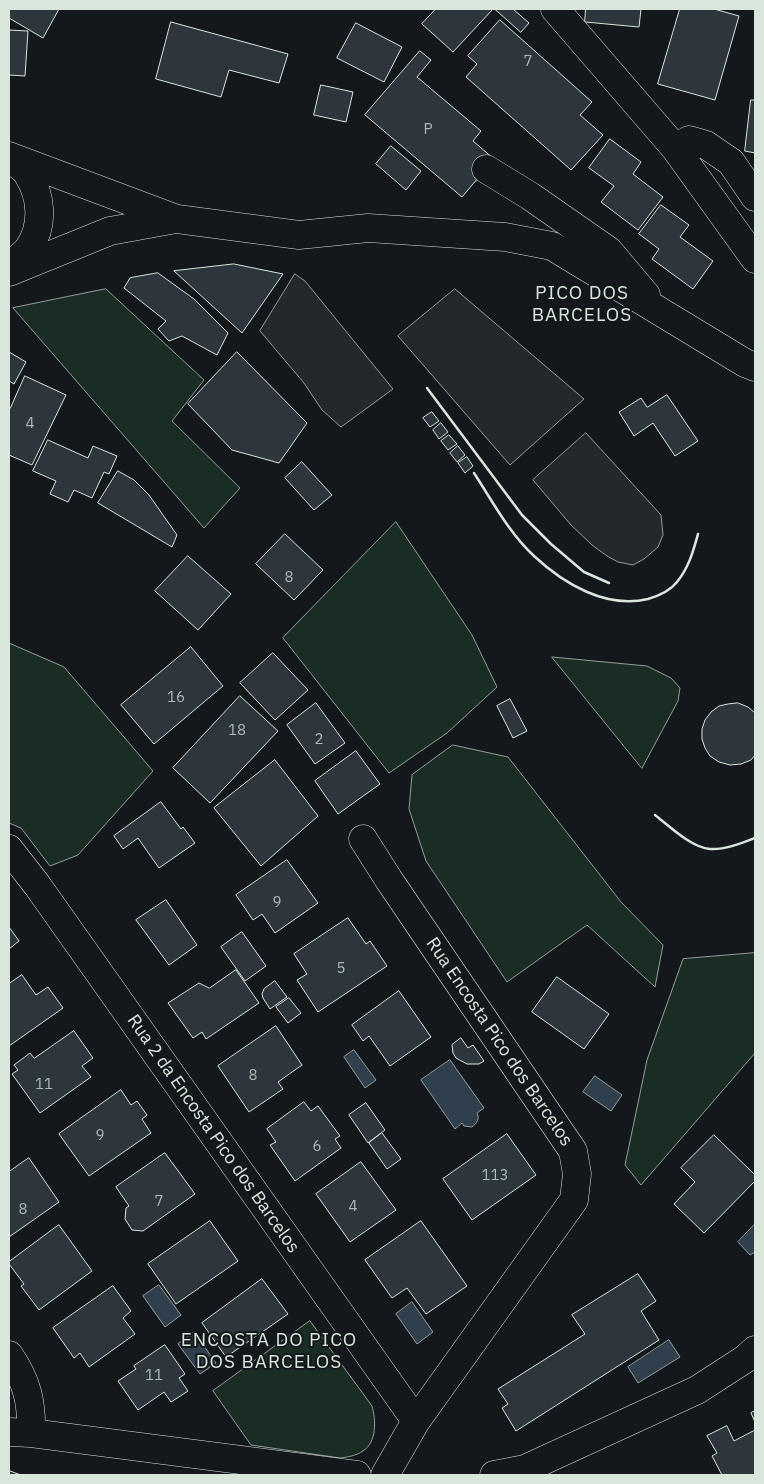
<!DOCTYPE html>
<style>
body{margin:0}
#map{position:relative;width:764px;height:1484px;overflow:hidden;background:#14181c;font-family:"IBM Plex Sans",sans-serif}
canvas{display:block}
.frame{position:absolute;inset:0;border:10px solid #d8e6dc;pointer-events:none}
</style>
<div id="map">
<canvas width="764" height="1484"></canvas>
<div class="frame"></div>
</div>
<script>
const ctx = document.querySelector('canvas').getContext('2d');
ctx.lineJoin = 'round';
function fill(path, color) { ctx.fillStyle = color; ctx.fill(path, 'evenodd'); }
function stroke(path, color, width, dash) { ctx.strokeStyle = color; ctx.lineWidth = width; ctx.lineCap = dash ? 'butt' : 'round'; ctx.setLineDash(dash || []); ctx.stroke(path); }
function drawText(font, color, halo, rows, align = 'center') {
  ctx.font = font + ' "IBM Plex Sans",sans-serif'; ctx.lineWidth = 4; ctx.setLineDash([]); ctx.textBaseline = 'middle'; ctx.strokeStyle = halo; ctx.fillStyle = color; for (const [text, x, y, turn = 0] of rows) {
    ctx.save(); ctx.translate(x, y); ctx.rotate((+turn || 0) * Math.PI / 180); ctx.textAlign = isNaN(turn) ? turn : align; if (halo) ctx.strokeText(text, 0, 0); ctx.fillText(text, 0, 0); ctx.restore();
  }
}
const green = new Path2D(`
 M106 289 204 380 172 421 240 488 204 528 13 308Z
 M396 522 472 635 497 687 447 733 389 773 283 638Z
 M9 643 64 667 153 771 78 855 50 866 21 828 9 823Z
 M552 657 647 666 671 678 680 688 678 701 642 768Z
 M453 745 508 757 621 902 663 945 655 987 587 925 507 982 426 861 409 809 412 775Z
 M755 953V1053L641 1185 625 1165 647 1060 683 959Z
 M310 1321 372 1406C376 1420 377 1442 363 1451 356 1456 347 1457 340 1458L251 1445 213 1391Z`);
fill(green, '#1a2d24');
stroke(green, '#939e99', 1);
const parking = new Path2D(`
 M295 274 305 281 393 389 341 427 322 410 304 383 260 331Z
 M455 289 584 399 510 465 398 336Z
 M586 433 661 515 663 535 658 547 644 559 633 565 618 562 607 556 592 545 571 525 533 480Z`);
fill(parking, '#24282b');
stroke(parking, '#939e99', 1);
const water = new Path2D(`
 M354 1050 376 1080 365 1088 344 1057Z
 M450 1060 484 1108 477 1113C480 1119 477 1123 472 1127L464 1126 462 1123 455 1129 421 1080Z
 M595 1076 622 1095 611 1111 583 1092Z
 M755 1224V1252L750 1255 738 1242Z
 M159 1285 181 1315 165 1327 143 1296Z
 M412 1302 433 1332 417 1344 396 1314Z
 M194 1332 216 1363 200 1374 178 1344Z
 M669 1340 680 1357 638 1383 628 1367Z`);
fill(water, '#2f3f4d');
stroke(water, '#939e99', 1);
const building = new Path2D(`
 M9 9H59L43 38 9 18Z
 M436 9H493L453 52 422 24Z
 M495 9H513L529 23 521 32Z
 M586 9H641L639 27 585 22Z
 M680 9H714L739 16 715 100 658 84Z
 M500 20 592 102 580 115 603 135 571 170 466 77 477 64 468 56Z
 M171 22 288 54 279 83 229 70 221 97 156 79Z
 M356 23 402 47 384 82 337 58Z
 M9 30 28 31 25 76 9 75Z
 M420 51 431 60 417 77 481 131 473 141 494 159 462 197 365 115Z
 M321 85 353 92 346 122 314 115Z
 M751 100H755V153L745 151Z
 M610 139 641 162 633 174 663 197 638 230 601 202 614 186 589 168Z
 M391 146 421 171 406 190 376 164Z
 M661 205 689 225 680 237 713 261 693 289 652 259 659 249 639 234Z
 M234 264 283 274 242 333 174 271Z
 M158 273 194 299 228 333 217 355 182 336 169 341 158 329 166 321 124 288 130 278Z
 M9 352 26 362 14 384 9 381Z
 M237 352 307 423 279 463 232 450 188 404Z
 M25 376 66 395 32 465 9 455V407L10 408Z
 M667 395 698 441 675 456 653 423 634 436 619 412 641 398 647 407Z
 M432 412 439 421 430 427 423 418Z
 M441 423 448 432 439 439 433 430Z
 M449 435 457 444 448 450 441 441Z
 M48 440 88 458 93 446 117 456 109 474 104 472 92 498 74 490 68 502 50 494 56 481 33 471Z
 M458 446 465 455 457 462 450 453Z
 M467 457 473 466 465 473 458 463Z
 M302 462 332 495 314 510 285 478Z
 M118 471 134 480 149 495 177 535 172 547 98 503Z
 M285 534 323 570 294 600 256 564Z
 M188 556 231 594 198 630 155 591Z
 M191 647 223 686 154 744 121 705Z
 M273 653 308 690 275 720 240 683Z
 M240 696 278 731 210 803 173 768Z
 M510 699 527 731 513 738 497 706Z
 M316 703 345 743 315 764 287 725Z
 M738 703 748 707 755 713V755L751 760 741 764 730 765 719 762 710 756 705 748 702 739V729L705 720 711 712 719 706 728 704Z
 M356 751 380 784 338 814 315 781Z
 M275 760 318 816 261 866 214 808Z
 M161 802 181 829 183 827 195 843 159 868 138 838 123 849 114 836Z
 M287 860 318 903 275 933 262 914 253 920 236 895Z
 M166 900 197 945 169 965 136 920Z
 M348 918 366 944 370 941 387 966 318 1012 297 980 307 974 294 954Z
 M9 927 19 941 9 949Z
 M242 932 266 966 245 981 221 947Z
 M236 970 259 1003 206 1039 202 1032 193 1038 168 1003 199 983 209 988Z
 M22 975 36 995 48 987 63 1008 9 1046V984Z
 M557 977 609 1014 584 1049 532 1012Z
 M275 981 287 997 270 1009 263 998 262 994 264 989Z
 M399 991 431 1037 390 1066 369 1036 363 1041 352 1025Z
 M289 998 301 1013 288 1023 276 1007Z
 M276 1026 302 1065 278 1082 283 1089 249 1112 218 1066Z
 M74 1031 93 1058 82 1066 91 1077 40 1113 12 1074 18 1070 14 1065 30 1053 34 1058Z
 M461 1038 468 1048 473 1045 484 1061 479 1064H467L456 1058 453 1053 452 1045Z
 M121 1090 131 1105 137 1101 147 1115 142 1119 151 1133 89 1176 59 1134Z
 M304 1102 311 1111 318 1106 340 1136 335 1139 341 1148 295 1181 270 1145 276 1142 267 1129Z
 M366 1103 385 1130 368 1143 349 1115Z
 M382 1133 401 1159 387 1169 369 1143Z
 M507 1134 536 1175 472 1220 443 1179Z
 M714 1135 755 1175V1181L704 1233 674 1204 695 1182 681 1168Z
 M165 1153 195 1194 143 1231 132 1230 125 1219 126 1208 129 1206 116 1187Z
 M29 1158 59 1202 9 1237V1172Z
 M361 1162 396 1210 350 1242 316 1194Z
 M210 1221 238 1261 176 1304 148 1264Z
 M421 1221 467 1286 426 1314 407 1288 392 1298 365 1260Z
 M59 1225 92 1271 39 1310 21 1286 24 1284 9 1264V1262Z
 M638 1274 656 1301 641 1311 659 1340 516 1431 502 1408 508 1404 498 1389 585 1334 572 1315Z
 M262 1279 288 1314 226 1357 202 1323Z
 M113 1286 131 1311 123 1318 135 1334 89 1367 80 1353 74 1358 53 1328Z
 M165 1345 185 1374 179 1378 188 1391 171 1402 164 1392 138 1410 118 1381 136 1369 134 1366Z
 M755 1411V1422L751 1413Z
 M727 1426 734 1441 755 1430V1475H722L712 1456 717 1453 707 1436Z
 M10 1471 21 1475H9Z`);
fill(building, '#2c363c');
stroke(building, '#d8e6dc', 1);
const street = new Path2D(`
 M555 9 675 148 755 259
 M675 148 689 140 706 145 731 162 755 197
 M9 156 177 219 299 235 368 228 505 237 552 246 745 363 755 367
 M486 169 530 196 609 251 646 295
 M9 272 110 231 176 219
 M363 839 389 880 573 1151 577 1174 574 1200 416 1421 385 1475
 M9 849 37 885 416 1421
 M9 1355C27 1381 32 1402 31 1433
 M9 1432 31 1433 357 1475
 M494 1475 525 1469 697 1390 745 1359 755 1350`);
const secondary = new Path2D(`
 M9 158C14 163 23 167 27 173 42 196 44 225 29 248 24 255 15 261 9 266`);
stroke(street, '#d8e6dc', 29);
stroke(secondary, '#d8e6dc', 29);
stroke(street, '#14181c', 28);
stroke(secondary, '#14181c', 28);
stroke(new Path2D(`
 M427 388 522 515 551 544 584 572 609 583
 M474 473C493 502 509 533 534 556 564 584 606 609 648 599 658 596 670 591 677 582 689 567 693 552 698 534
 M655 815C669 826 692 848 710 849 725 850 742 843 755 838`), '#d8e6dc', 2.5);
drawText('15px', '#adbab4', null, [
 ["7",528,62],
 ["P",428,130],
 ["4",30,424],
 ["8",289,578],
 ["16",176,698],
 ["18",237,731],
 ["2",319,740],
 ["9",277,903],
 ["5",341,969],
 ["8",253,1076],
 ["11",44,1085],
 ["9",100,1136],
 ["6",317,1147],
 ["113",495,1176],
 ["7",159,1202],
 ["4",353,1207],
 ["8",23,1210],
 ["11",154,1376]
]);
drawText('18px', '#d8e6dc', '#14181c', [
 ["Rua Encosta Pico dos Barcelos",499,1042,56],
 ["Rua 2 da Encosta Pico dos Barcelos",213,1134,55]
]);
ctx.letterSpacing = '1px';
drawText('19px', '#d8e6dc', '#14181c', [
 ["PICO DOS",582,294],
 ["BARCELOS",582,316],
 ["ENCOSTA DO PICO",269,1341],
 ["DOS BARCELOS",269,1363]
]);
ctx.letterSpacing = '0px';
</script>
